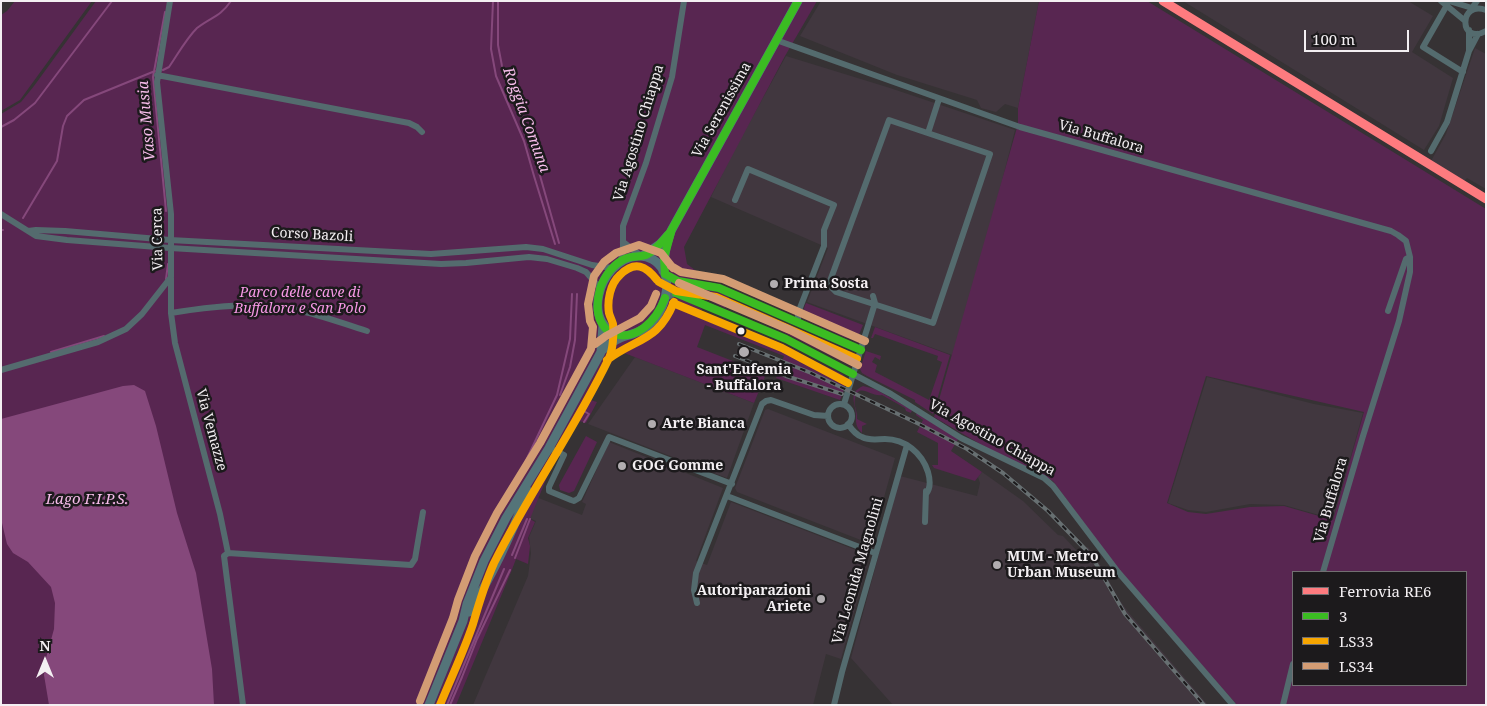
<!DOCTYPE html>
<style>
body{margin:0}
#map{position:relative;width:1487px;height:706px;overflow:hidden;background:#363234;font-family:"Noto Serif",serif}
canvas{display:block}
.frame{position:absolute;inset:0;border:2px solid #f3eff2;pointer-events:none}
.legend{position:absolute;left:1292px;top:571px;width:175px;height:115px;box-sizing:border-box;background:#1c1a1c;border:1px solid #726f72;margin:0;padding:6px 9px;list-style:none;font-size:15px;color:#f3eff2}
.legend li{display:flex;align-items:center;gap:10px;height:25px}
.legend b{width:25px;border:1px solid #726f72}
.north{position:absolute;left:20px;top:636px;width:50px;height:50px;-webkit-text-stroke:4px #1c1a1c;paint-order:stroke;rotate:0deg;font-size:14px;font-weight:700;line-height:20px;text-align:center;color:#f3eff2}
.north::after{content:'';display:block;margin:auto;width:18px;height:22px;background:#f3eff2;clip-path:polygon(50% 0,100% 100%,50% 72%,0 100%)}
.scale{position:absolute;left:1304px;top:30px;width:105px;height:22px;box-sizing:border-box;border:2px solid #f3eff2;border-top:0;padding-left:6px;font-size:15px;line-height:18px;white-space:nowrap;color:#f3eff2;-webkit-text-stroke:4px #1c1a1c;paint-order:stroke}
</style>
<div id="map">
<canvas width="1487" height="706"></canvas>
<div class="frame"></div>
<ul class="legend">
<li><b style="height:6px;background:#fe7b7f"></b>Ferrovia RE6</li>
<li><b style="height:6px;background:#3bbc22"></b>3</li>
<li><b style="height:6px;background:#f7a600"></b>LS33</li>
<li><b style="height:6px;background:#d39c74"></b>LS34</li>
</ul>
<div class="north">N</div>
<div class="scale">100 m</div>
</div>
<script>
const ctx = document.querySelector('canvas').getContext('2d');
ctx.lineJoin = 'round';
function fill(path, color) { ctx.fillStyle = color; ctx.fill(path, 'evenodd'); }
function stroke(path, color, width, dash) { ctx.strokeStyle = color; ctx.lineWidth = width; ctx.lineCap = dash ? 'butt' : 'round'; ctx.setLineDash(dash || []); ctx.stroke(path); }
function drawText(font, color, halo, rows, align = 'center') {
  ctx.font = font + ' "Noto Serif",serif'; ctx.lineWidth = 5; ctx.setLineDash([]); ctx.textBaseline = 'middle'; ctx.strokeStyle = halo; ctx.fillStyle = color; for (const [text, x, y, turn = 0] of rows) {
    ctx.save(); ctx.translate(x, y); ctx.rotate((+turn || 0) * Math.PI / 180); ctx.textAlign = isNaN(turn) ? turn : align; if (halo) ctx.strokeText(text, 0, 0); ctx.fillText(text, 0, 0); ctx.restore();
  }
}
fill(new Path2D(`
 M821 1H1039L1018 108 1005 104 996 112 981 108 977 100 897 75 800 36Z
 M1183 1H1408L1433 16 1412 52 1453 78 1439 126 1424 150Z
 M1475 48 1486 54V189L1467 178 1464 181 1431 161 1446 134Z
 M786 56 890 88 1015 130 972 298 952 355 807 302 828 248 711 197 731 156Z
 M635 357 754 403 727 478 588 424Z
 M1207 377 1314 404 1363 413 1333 519 1284 505 1250 504 1206 512 1188 510 1168 503Z
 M768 409 895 458 871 544 737 492 735 488 765 410Z
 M609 442 723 488 696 561 707 565 731 502 861 552 865 555 867 560V565L841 659 826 654 813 705H473L528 576 531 553 529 537 536 521 527 517 536 497 582 515 586 504 582 502Z
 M982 472 1023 501 1058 535 1063 536 1078 552 1088 547 1101 566 1118 598 1129 613 1208 705H893L851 658 900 476 977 496 980 483 978 477Z`), '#41373f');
fill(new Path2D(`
 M15 1H92L20 100 1 111V15L7 11Z
 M96 1H817L785 56 684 247 687 264 699 273 687 301 702 309 699 318 801 358 802 355 842 374 846 378V384L840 400 776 378 784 356 705 325 697 347 766 374 754 403 619 351 587 399 597 402 586 423 576 420 581 409C560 443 545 482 530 519L535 522 528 538 530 546 528 564 516 559 511 572 456 705H1V114L21 102 34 86Z
 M1039 1H1147L1486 209V705H1237L1119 570 1053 481 987 448 934 417 1018 124V108ZM1206 376 1364 412 1333 520 1284 506 1250 507 1206 514 1188 512 1167 503ZM1293 572H1466V685H1293Z
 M702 289 711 290 730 296 725 308 696 294 697 291Z
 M806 303 863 325 858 337 846 338 807 320C802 313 803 310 806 303Z
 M776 324 844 354 846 350 850 357 849 365 775 328Z
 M875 327 950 355 933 414 915 402V400L867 376 862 373 860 369 866 351 881 356 880 360 875 357 872 362 877 365 875 372 929 400 942 362 937 360 938 356 875 334 873 338H871Z
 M863 386 875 389 912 410 911 413 906 411 905 408 882 395C872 398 858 381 855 399 853 405 858 412 857 419L867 424 862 426V433C855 426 856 422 856 414 855 401 848 393 863 386Z
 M917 412 958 439 951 451 982 472 975 481 934 468 932 465H938V443L917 432 923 420 916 415Z
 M586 436 597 442 574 491 569 493 560 490 559 485Z`), '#582651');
fill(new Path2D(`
 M134 385 145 391 156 426 177 513 196 573 212 669 214 705H49L44 675 46 658 54 629 55 603 51 587 28 562 13 553 7 544 2 523 1 419 123 386Z`), '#85487b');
stroke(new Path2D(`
 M493 1 491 49 496 76 524 141 534 176 555 244
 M498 1V45L502 66 528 133 559 243
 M165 12 153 77 166 211
 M163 70 169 67C178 54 186 39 197 28 211 17 220 17 231 1
 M1 127 14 120 35 103 112 1
 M23 218 57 161 63 126 67 116 84 100 155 71
 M1 230H3
 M166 279 168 264
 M51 352 104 336
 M560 395 570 367 575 340 577 294
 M582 410 589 414 584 422
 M512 490 557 395 570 339 572 294
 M512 555 527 519
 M515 558 530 519
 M447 705 504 569
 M450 705 462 677 477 639 510 570`), '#85487b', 2);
stroke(new Path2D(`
 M1441 1 1464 20
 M1449 1 1472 8 1477 1
 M1447 5 1423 47 1463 72
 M1486 10C1458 0 1459 46 1486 31
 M1469 30V50
 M776 40 1020 127 1391 231 1398 235 1406 241 1410 257V272L1399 321 1363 436 1323 572
 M157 75 409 123 417 127 422 132
 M889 120 990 154 933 323 836 292 831 287 830 281Z
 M928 133 939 99
 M1431 151 1447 122 1469 51 1478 34
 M735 200 748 169 834 205 824 230V246L798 313V322
 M1 214 36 236 67 240 170 248 441 264 466 263 529 257 547 259 577 268 586 272 600 288
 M28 231 36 230 65 231 170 240 431 254 526 247 543 249 592 265 612 268
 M623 242 640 255
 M621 261 623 248V226L646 163 672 77 684 1
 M665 275C682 288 700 281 719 288L861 350
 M171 278V313L175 343 220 514 228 553 224 556 243 705
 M665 298 676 293 683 295 786 339 891 394 961 438 1044 478 1053 486 1118 572 1233 705
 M1388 311 1406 259 1410 257
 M171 313C207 307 262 301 297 310 321 315 344 324 367 331
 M1 370 98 342 126 329 142 314 171 277V214L157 82 170 1
 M828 416a12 12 0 1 1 24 0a12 12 0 1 1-24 0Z
 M844 404 875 303 873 296
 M848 424C852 430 856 435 862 437 870 441 877 439 885 439 905 439 922 453 928 472 930 479 931 488 926 494
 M549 448 564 455 549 487V491L571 500 574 501 579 498 609 437 732 484
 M727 496 875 553
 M925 522 926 491
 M228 553 411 565 415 559 423 512
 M697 603 694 590 696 573 762 404 766 401 771 400 814 415 828 416
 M834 705 842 672 907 445
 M1283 705 1293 664`), '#546b6e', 6);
stroke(new Path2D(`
 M644 255 660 244 668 235
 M663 271 666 247 671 231 798 1
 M601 351C607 346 613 341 620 338 625 336 630 335 635 333 645 330 655 321 660 311 666 300 670 282 663 270 658 261 648 255 638 256 598 259 578 330 625 336
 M469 612C493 575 512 533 528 491
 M429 705 463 621 467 604 484 561 506 518 549 448 601 352 603 325`), '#547479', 9);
const rail = new Path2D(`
 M739 344 811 373 919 424 967 449 1003 473 1048 511 1086 550 1095 562 1125 614 1204 705
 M735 356 786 376 842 394`);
stroke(rail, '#676f71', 4);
stroke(rail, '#1c1a1c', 2, [5.5]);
stroke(new Path2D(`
 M665 274 664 258 672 229
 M665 274 678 281 719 288 861 350
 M676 293 786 339 853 374
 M665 298C644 353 585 345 600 289 604 276 614 263 627 258 633 256 640 257 646 255 656 250 664 240 671 231L798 1`), '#3bbc22', 8);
stroke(new Path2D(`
 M659 282 676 291 716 297 857 359
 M673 303 782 348 848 383
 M607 360C638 337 658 342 674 302
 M440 705C451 678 464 651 473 624 479 603 485 583 494 563 529 493 575 429 609 358 613 350 614 333 613 324 612 320 610 317 609 313 607 301 610 284 620 275 635 260 646 266 657 280`), '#f7a600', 8);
stroke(new Path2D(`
 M671 266 681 272 723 279 865 341
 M679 283 790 330 858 365
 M595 344 606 336 640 318 651 306 656 294
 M420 701 453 618 458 600 475 556 497 513 540 443 591 349 593 327 590 321 588 304 594 276 604 262 616 253 639 245 661 253 673 268`), '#d39c74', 8);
stroke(new Path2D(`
 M1163 1 1486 199`), '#fe7b7f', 9);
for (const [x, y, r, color] of [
 [774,284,5,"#b1adb0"],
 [741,331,4.5,"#f3eff2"],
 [744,352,6,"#b1adb0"],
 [652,424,5,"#b1adb0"],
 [622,466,5,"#b1adb0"],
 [997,565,5,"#b1adb0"],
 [821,599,5,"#b1adb0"]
]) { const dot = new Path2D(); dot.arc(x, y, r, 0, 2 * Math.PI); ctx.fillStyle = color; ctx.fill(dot); stroke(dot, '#1c1a1c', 2); }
drawText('14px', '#f3eff2', '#1c1a1c', [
 ["Via Serenissima",722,110,-61],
 ["Via Agostino Chiappa",639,133,-73],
 ["Via Buffalora",1101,137,16],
 ["Corso Bazoli",312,235,3],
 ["Via Cerca",158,239,-91],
 ["Via Vemazze",211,430,75],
 ["Via Agostino Chiappa",992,438,29],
 ["Via Buffalora",1331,500,-74],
 ["Via Leonida Magnolini",858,571,-74]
]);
drawText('bold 14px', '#f3eff2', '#1c1a1c', [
 ["Prima Sosta",784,284],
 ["Sant'Eufemia",744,370,"center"],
 ["- Buffalora",744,386,"center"],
 ["Arte Bianca",662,424],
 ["GOG Gomme",632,466],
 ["MUM - Metro",1007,557],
 ["Urban Museum",1007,573],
 ["Autoriparazioni",811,591,"right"],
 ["Ariete",811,607,"right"]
], 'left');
drawText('italic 14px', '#f698e5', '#1c1a1c', [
 ["Parco delle cave di",300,293],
 ["Buffalora e San Polo",300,309]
]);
drawText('italic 15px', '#f6bcea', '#1c1a1c', [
 ["Roggia Comuna",526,120,70],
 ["Vaso Musia",147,121,-95],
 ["Lago F.I.P.S.",87,500]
]);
</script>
